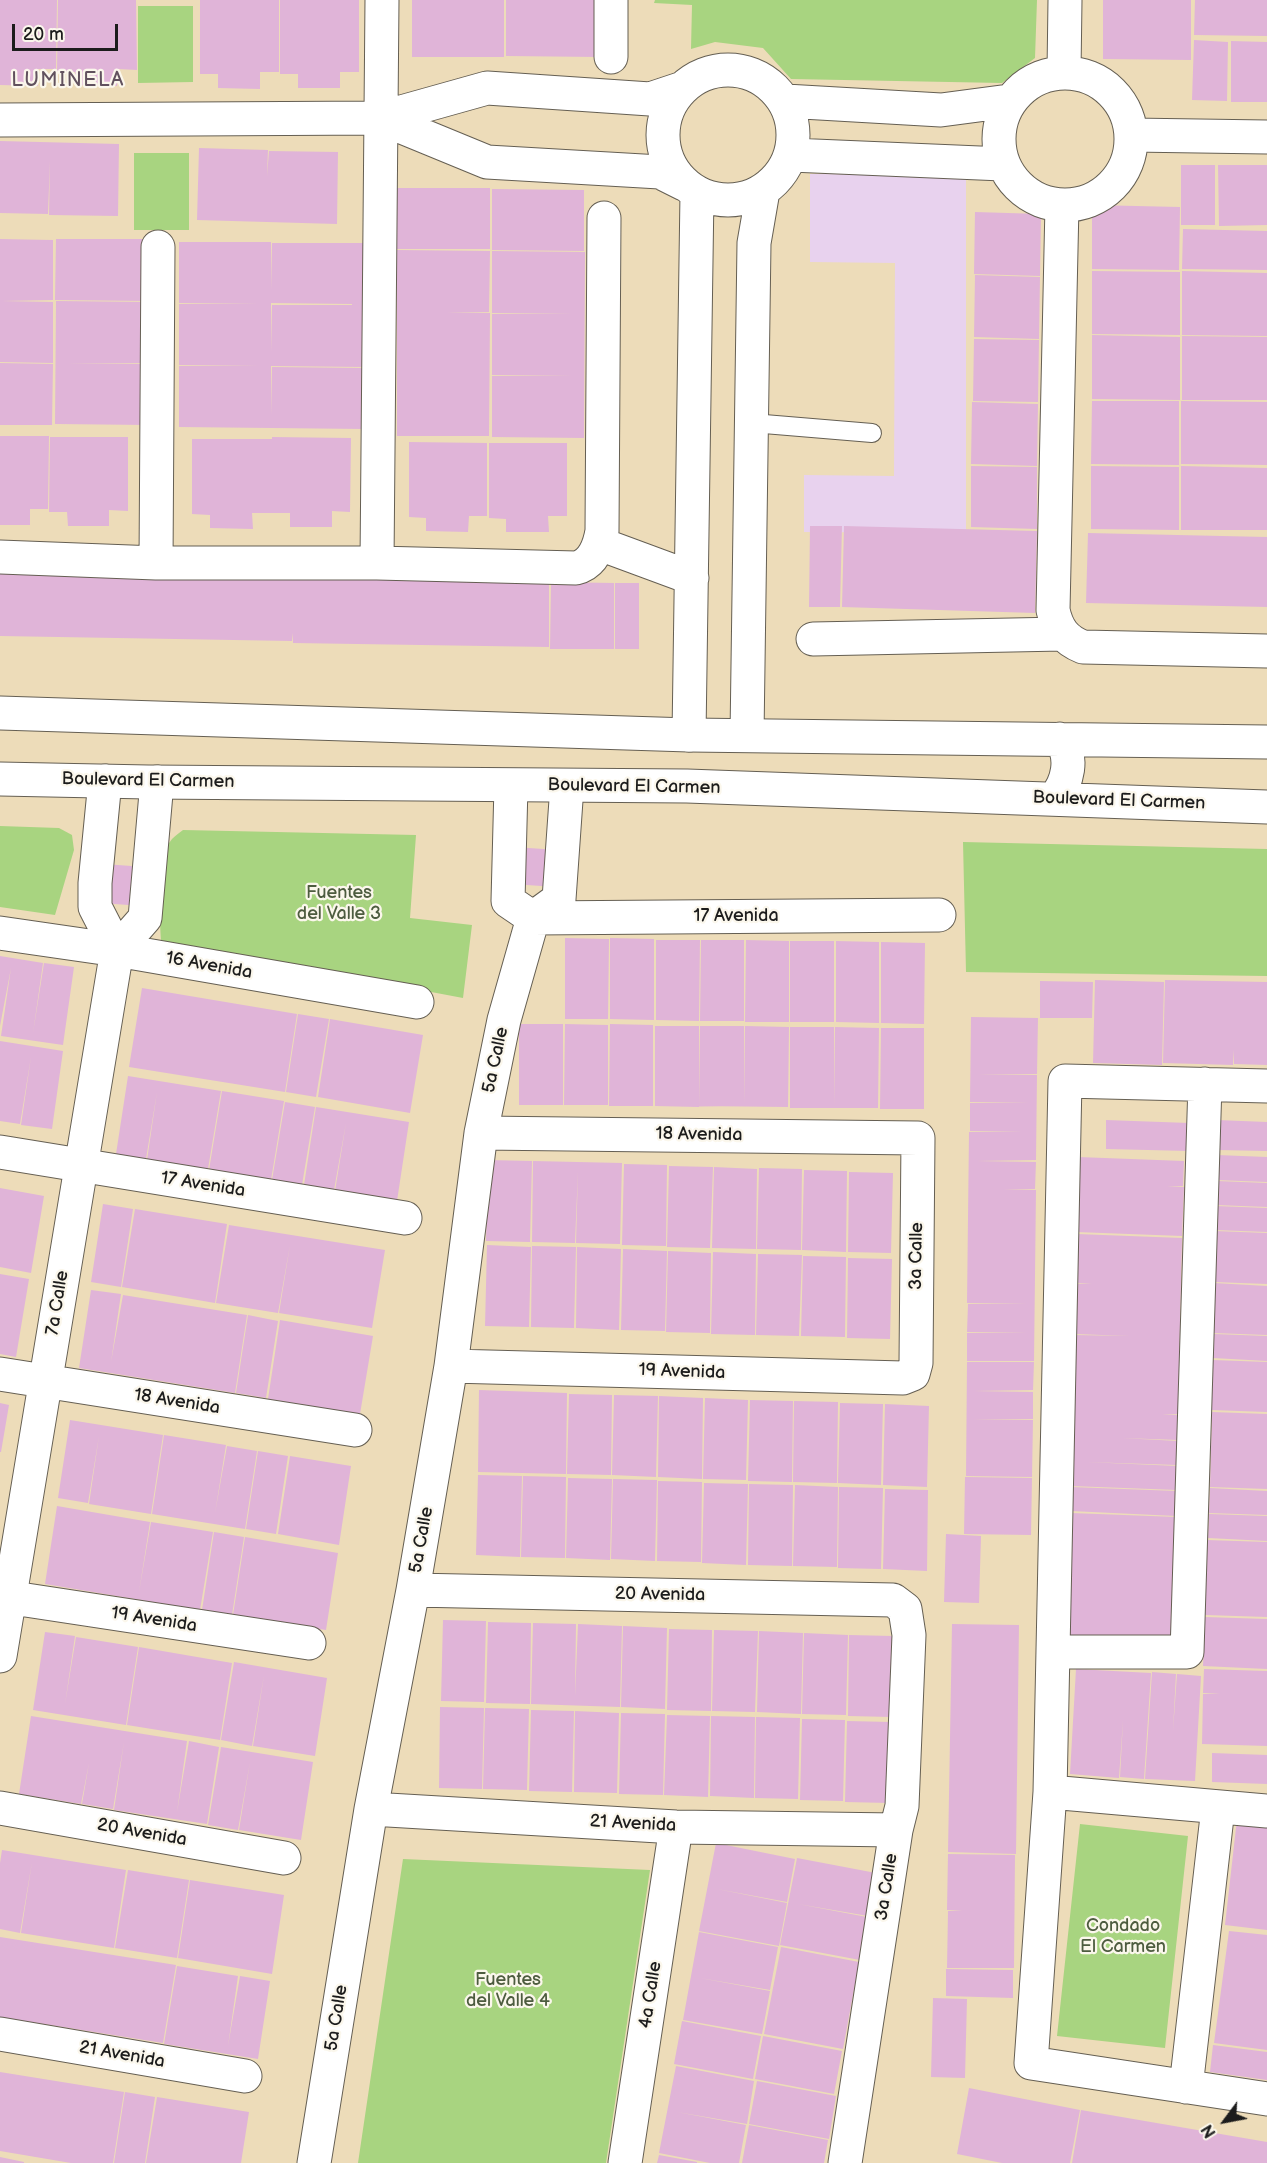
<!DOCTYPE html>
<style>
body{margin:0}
#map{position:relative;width:1267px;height:2163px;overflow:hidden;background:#eddcb9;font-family:"Balsamiq Sans",sans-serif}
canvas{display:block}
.north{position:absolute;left:1195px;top:2091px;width:60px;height:60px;-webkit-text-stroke:4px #fbf7ec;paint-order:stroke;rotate:238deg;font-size:16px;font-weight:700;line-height:24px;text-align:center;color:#1c1c1c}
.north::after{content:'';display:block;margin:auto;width:21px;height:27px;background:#1c1c1c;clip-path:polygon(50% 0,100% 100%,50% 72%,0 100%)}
.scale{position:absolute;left:12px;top:24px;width:106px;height:27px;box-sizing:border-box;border:3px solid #1c1c1c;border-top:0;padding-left:8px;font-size:18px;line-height:21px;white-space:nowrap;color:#1c1c1c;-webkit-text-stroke:4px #fbf7ec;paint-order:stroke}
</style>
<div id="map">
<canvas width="1267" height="2163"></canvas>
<div class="north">N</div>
<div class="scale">20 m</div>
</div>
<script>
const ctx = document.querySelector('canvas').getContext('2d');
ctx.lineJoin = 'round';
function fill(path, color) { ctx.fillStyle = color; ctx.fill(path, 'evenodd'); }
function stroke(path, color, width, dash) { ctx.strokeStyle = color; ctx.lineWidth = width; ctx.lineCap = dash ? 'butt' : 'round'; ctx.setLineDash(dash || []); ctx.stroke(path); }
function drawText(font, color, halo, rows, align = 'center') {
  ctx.font = font + ' "Balsamiq Sans",sans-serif'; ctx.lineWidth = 4.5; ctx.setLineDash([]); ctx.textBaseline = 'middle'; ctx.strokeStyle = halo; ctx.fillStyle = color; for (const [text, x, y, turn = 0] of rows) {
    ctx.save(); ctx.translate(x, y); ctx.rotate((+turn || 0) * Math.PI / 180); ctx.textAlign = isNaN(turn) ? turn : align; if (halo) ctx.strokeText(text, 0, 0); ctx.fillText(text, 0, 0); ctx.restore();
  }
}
fill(new Path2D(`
 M810 174 966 175V533L804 532V475L894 476 895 263 810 262Z`), '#e8d2ee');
fill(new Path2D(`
 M655 0H1037L1035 58 1002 83 791 79 763 48 715 42 691 49 692 5 654 3Z
 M138 6H193V82L138 83Z
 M134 153H189V230H134Z
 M0 826 59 828 72 835 74 850 55 915 0 907Z
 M183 830 416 835 410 918 472 925 463 998 161 941C160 917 155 858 172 839 175 836 179 833 183 830Z
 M963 842 1267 849V976L966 972Z
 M1080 1824 1188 1836 1165 2048 1057 2036Z
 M403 1859 650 1870 606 2163H358Z`), '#a8d480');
fill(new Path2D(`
 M0 0H57L56 69H38V86L0 85Z
 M58 0H136L137 70 118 69 117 86 75 85V72H57Z
 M200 0H279V72H260V89L218 88V74H200Z
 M280 0H359V72H340V88H298V74H280Z
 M412 0H504V57H412Z
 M506 0H598L599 57 506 56Z
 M1103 0H1191V60L1103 59Z
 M1195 0H1267V36L1194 35Z
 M1194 40 1228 42 1227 101 1192 100Z
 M1231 41 1267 42V102H1231Z
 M0 141 119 144 118 216 49 215 50 161 48 214 0 213Z
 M199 148 268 150 267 176 269 151 338 152 337 224 197 220Z
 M1181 165H1215V225H1181Z
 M1218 165H1267V225L1219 226Z
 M397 188H490V249H397Z
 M492 189 584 190V251L492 250Z
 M1092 205 1180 207 1179 270 1092 269Z
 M975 212 1041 214 1040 276 974 274Z
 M1183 229 1267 231V270L1182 269Z
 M0 239 53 240V300L2 301 53 302V363L0 362Z
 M56 239H147L148 301 55 300Z
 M179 242H271V290L272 243H365V367L271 366V415L272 367 364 368V429L179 427V366L258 365H179V304L258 303H179ZM271 303 352 304V305H272L271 352Z
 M397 250 490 251 489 312H447L490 313 489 436H397Z
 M492 251 585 252 584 438 492 437V376H572L492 375V314L572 313H492Z
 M1092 271 1180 272V335L1092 334Z
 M1182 271 1267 273V336L1182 335Z
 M975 275 1040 277 1039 339 974 337Z
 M56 301 148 302V363H68L148 364V425L55 424Z
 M1092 335 1180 337V400L1092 399Z
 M1182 336 1267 337V400H1182Z
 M974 339 1039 340 1038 402 973 401Z
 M0 363 53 364 52 425H0Z
 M1092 401H1179V465L1091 464Z
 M1181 401 1267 402V465L1181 464Z
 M972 402 1038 404 1037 466 971 464Z
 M0 436H49L48 509H30V525H0Z
 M50 437H128V511L109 510V526H68L67 512H49Z
 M272 437 351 438 350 512 332 511V527H290V513H252L253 529 210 528V515L192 514V439H272Z
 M409 442 487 443V516H469L468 532 426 531V518L409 517Z
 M489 443H567V516H548L549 532H506V519L489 518Z
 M971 466 1037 467V529L971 527Z
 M1091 466 1179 467V530L1091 529Z
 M1181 466 1267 468V530H1181Z
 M810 526H842L840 607H809Z
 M844 526 1037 531 1035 613 842 607Z
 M1088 533 1267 537V607L1086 603Z
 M0 569 549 581V647L293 643V633L292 641 0 636Z
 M551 582 614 583V649H550Z
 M615 583H639V649H615Z
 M514 847 558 850 556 887 512 884Z
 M104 864 145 867 142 906 101 903Z
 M565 938 609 939 608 1019H565Z
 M610 938 654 939V1020L610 1019Z
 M656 940H700L699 1021 656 1020Z
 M701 940H744V1021H700Z
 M746 940 789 941V1022H745Z
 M790 941H834V1022H790Z
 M836 941 879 942V1023L836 1022Z
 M881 942 925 943 924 1024 881 1023Z
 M0 956 43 963 33 1033 44 963 74 967 63 1045 1 1036 11 968 0 1026Z
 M1095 980 1164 982 1162 1065 1093 1063Z
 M1165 980 1267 982V1065L1234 1064 1233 1050V1065L1163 1063Z
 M1040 981 1093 982 1092 1018H1040Z
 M142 988 297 1014 285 1092 129 1067Z
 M298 1014 329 1019 316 1097 286 1092Z
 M971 1017 1038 1018 1037 1074H978L1037 1075 1036 1160 977 1161 1036 1162 1035 1189H1004L1036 1190 1034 1361H967V1333H1027L967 1332 968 1304H1027L967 1303 969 1132H1022L970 1131V1103H1029L970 1102Z
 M330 1019 423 1035 410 1113 318 1097Z
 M519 1024H563V1105H519Z
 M565 1024 608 1025V1105H564Z
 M610 1024 653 1025V1106H609Z
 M655 1026H699V1107L655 1106Z
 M700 1026H744V1104L745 1026 789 1027 788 1107 699 1106Z
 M790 1027H834V1105L835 1027 879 1028 878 1108H790Z
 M881 1028H924V1109H880Z
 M0 1041 63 1051 52 1129 21 1125 31 1057 20 1124 0 1121Z
 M128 1076 221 1091 208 1169 147 1160 157 1092 146 1159 116 1154Z
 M222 1091 284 1101 271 1180 209 1170Z
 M285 1102 315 1107 302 1185 272 1180Z
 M316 1107 409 1122 397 1201 335 1191 346 1123 334 1190 304 1185Z
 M1106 1120 1189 1123V1151L1106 1149Z
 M1217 1120 1267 1122V1151L1217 1150Z
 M1217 1155 1267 1157V1182L1216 1180Z
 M1078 1157 1184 1161 1183 1186H1167L1184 1187 1182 1236 1076 1232Z
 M488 1160 532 1161 530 1242 486 1241Z
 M533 1161 622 1163 620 1244 576 1243 578 1171 575 1243 532 1242Z
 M624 1164 667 1165 666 1246 622 1245Z
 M669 1166 713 1167 710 1248 667 1247Z
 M714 1167 757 1169 756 1249 712 1248Z
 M759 1168 802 1169 801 1250 757 1249Z
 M804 1170 847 1171 846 1252 802 1250Z
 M849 1172 893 1173 891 1253 848 1252Z
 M1217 1181 1267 1183V1207L1216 1205Z
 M0 1188 44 1196 31 1273 0 1267Z
 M103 1204 133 1209 121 1287 91 1282Z
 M1216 1206 1267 1208V1232L1215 1230Z
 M135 1209 227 1224 215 1303 122 1287Z
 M229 1225 385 1250 372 1328 279 1313 290 1245 278 1313 216 1303Z
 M1215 1231 1267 1233V1284L1214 1282Z
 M1077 1234 1182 1238 1178 1414 1162 1415H1179L1178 1440 1122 1438 1178 1441 1177 1465 1086 1462 1178 1466 1177 1490 1071 1486 1074 1335 1130 1336 1074 1334 1076 1284H1092L1075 1283Z
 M487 1245 531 1247 529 1327 485 1326Z
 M532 1246 576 1247 574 1328 531 1327Z
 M577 1247 621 1249 619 1330 576 1328Z
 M623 1249 667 1251 665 1331 621 1330Z
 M668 1251 711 1253 710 1333 666 1332Z
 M713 1252 756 1254 755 1335 711 1334Z
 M758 1254 802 1255 799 1336 756 1335Z
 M803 1256 846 1257 845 1337 801 1336Z
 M848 1258 892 1259 890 1339 847 1338Z
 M0 1274 29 1279 16 1357 0 1354Z
 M1214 1283 1267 1286V1335L1213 1333Z
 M91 1290 121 1294 111 1362 123 1295 247 1315 235 1393 79 1368Z
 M248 1315 278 1321 266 1398 236 1393Z
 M280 1320 373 1336 360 1414 268 1399Z
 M1214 1334 1267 1336V1361L1213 1358Z
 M1213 1360 1267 1362V1412L1211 1410Z
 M967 1362H1034L1033 1390 974 1391 1033 1392V1419H973L1033 1420 1032 1477 966 1476Z
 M479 1390 567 1393 566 1474 478 1472Z
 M569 1394 612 1395 611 1475 567 1474Z
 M614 1395 658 1396 656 1477 612 1475Z
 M659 1396 703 1398 702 1479 658 1477Z
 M705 1398 748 1400 746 1480 703 1479Z
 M750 1400 793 1401 792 1482 748 1481Z
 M794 1401 838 1402 837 1483 793 1482Z
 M0 1403 9 1405 1 1452H0Z
 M840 1403 883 1404 881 1485 838 1483Z
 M885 1404 929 1406 927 1487 883 1485Z
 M1212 1412 1267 1414V1489L1210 1487Z
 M70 1420 163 1435 151 1514 89 1504 99 1436 88 1503 58 1498Z
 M164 1435 226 1445 215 1513 227 1446 257 1451 245 1529 152 1514Z
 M258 1451 288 1456 276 1534 246 1529Z
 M290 1456 351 1466 339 1545 278 1534Z
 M478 1475 522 1476 520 1557 476 1555Z
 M523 1476 566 1477 565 1558 521 1557Z
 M965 1477 1032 1478 1031 1535 964 1534Z
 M568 1478 612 1479 610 1560 566 1558Z
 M613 1479 657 1480 655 1561 611 1559Z
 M658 1481 702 1482 701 1562 657 1561Z
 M704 1483 748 1484 746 1565 702 1563Z
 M749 1484 793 1485 792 1566 748 1565Z
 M795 1485 838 1487 837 1567 793 1566Z
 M839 1487 883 1488 881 1569 838 1568Z
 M1071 1487 1177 1491 1176 1516 1071 1511Z
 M1210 1488 1267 1491V1515L1209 1513Z
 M885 1489 928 1490 927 1571 883 1569Z
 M57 1506 150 1522 139 1592 151 1522 213 1532 200 1610 45 1584Z
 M1071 1513 1177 1517 1173 1642 1067 1638Z
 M1209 1514 1267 1516V1541L1208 1538Z
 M214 1532 244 1537 232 1615 202 1610Z
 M946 1534 981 1536 979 1603 944 1602Z
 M245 1537 338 1553 326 1630 233 1615Z
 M1207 1540 1267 1542V1617L1205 1615Z
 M1205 1617 1267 1619V1669L1203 1666Z
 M443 1620 486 1621 484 1702 441 1701Z
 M488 1622 531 1623 530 1704 486 1703Z
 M533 1623 576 1624 575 1696 578 1624 622 1626 620 1707 531 1704Z
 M952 1624 1019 1625 1016 1854 948 1852Z
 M623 1626 667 1628 665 1709 621 1707Z
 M669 1629 712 1630 711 1711 667 1710Z
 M714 1630 758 1631 755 1712 712 1711Z
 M759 1631 803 1633 801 1714 757 1712Z
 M45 1632 75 1636 65 1704 76 1637 138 1647 126 1725 33 1710Z
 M804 1633 848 1635 846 1715 802 1714Z
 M849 1635 893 1636 891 1717 848 1716Z
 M139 1647 232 1663 220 1740 127 1725Z
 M234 1662 327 1678 315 1756 253 1746 264 1675 252 1746 221 1740Z
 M1076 1669 1151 1673 1144 1779 1120 1777 1123 1720 1119 1778 1070 1774Z
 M1204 1669 1267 1671V1746L1202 1744 1203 1694H1220L1203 1693Z
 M1152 1672 1176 1674 1173 1731 1177 1674 1201 1676 1195 1781 1145 1779Z
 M440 1707 484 1708 482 1789 439 1788Z
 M485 1708 529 1709 527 1790 483 1789Z
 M531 1710 574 1711 572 1792 529 1791Z
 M575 1711 619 1713 617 1793 574 1792Z
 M621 1713 665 1714 663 1795 619 1794Z
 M667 1715 710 1716 708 1797 664 1795Z
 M31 1716 187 1741 177 1812 189 1741 219 1747 207 1824 114 1810 124 1742 113 1809 82 1804 89 1763 81 1804 19 1794Z
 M711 1716 755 1717 754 1798 710 1796Z
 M756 1717 800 1718 798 1799 755 1798Z
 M802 1719 845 1720 843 1801 800 1800Z
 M847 1721 891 1722 889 1803 845 1802Z
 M221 1747 313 1762 301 1840 239 1830 250 1762 238 1830 208 1825Z
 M1212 1753 1267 1755V1784L1212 1782Z
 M1237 1819 1267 1823V1930L1225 1925Z
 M716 1843 795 1859 787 1902 717 1889 787 1903 779 1946 699 1931Z
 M2 1850 126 1870 114 1948 21 1933 32 1862 20 1933 0 1929V1863Z
 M948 1854 1015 1855 1014 1968H947L948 1911 962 1910H947Z
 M797 1858 876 1873 868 1916 798 1904 867 1917 860 1960 780 1945Z
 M128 1870 189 1880 177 1958 115 1948Z
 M190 1880 284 1895 272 1974 178 1958Z
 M1229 1931 1267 1935V2050L1214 2043Z
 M699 1932 778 1947 770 1990 700 1978 770 1991 762 2034 683 2020Z
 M0 1937 176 1965 163 2043 0 2017Z
 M781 1947 859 1962 843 2049 764 2034Z
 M177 1966 238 1976 228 2046 240 1976 270 1981 258 2059 164 2044Z
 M946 1969 1013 1970V1998L946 1996Z
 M933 1998 967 1999 965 2078 931 2077Z
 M682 2021 761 2036 753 2079 674 2064Z
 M763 2036 842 2051 834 2094 755 2079Z
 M1213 2045 1267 2052V2080L1210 2072Z
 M676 2066 754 2081 747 2124 677 2112 746 2125 739 2163H710L659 2153Z
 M0 2072 124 2092 113 2163H71L0 2151Z
 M757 2081 836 2096 829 2139 749 2124Z
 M969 2088 1080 2110 1070 2163H1002L957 2154Z
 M125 2092 155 2097 145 2163H114Z
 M157 2097 249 2112 241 2163H146Z
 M1081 2110 1267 2142V2163H1072Z
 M749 2125 828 2140 824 2163H742Z
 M659 2155 697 2162V2163H657Z
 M0 2157 24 2162V2163H0Z`), '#e0b4d8');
const service = new Path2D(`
 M752 423 872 433`);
const minor = new Path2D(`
 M611 57V0
 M663 135a65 65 0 1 1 130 0a65 65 0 1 1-130 0Z
 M1064 72 1065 0
 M999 139a66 66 0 1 1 132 0a66 66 0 1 1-132 0Z
 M785 101 941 110 1009 101
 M380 118 487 162 660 172 684 184
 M0 120 380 118 487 88 650 99 680 89
 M1131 135 1267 137
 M791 155 1003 164
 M1062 205 1053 610C1057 629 1065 640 1083 647L1267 651
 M600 544 692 578
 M0 557 156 563H377L576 568C593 564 599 548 602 531L604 218
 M156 563 158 247
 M377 563 382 0
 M813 639 1062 634
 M689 735 697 193
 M747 735 754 243 763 191
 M105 781 95 883V907L117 950
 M511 786 508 901 533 918
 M533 918 939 915
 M533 918 559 899 567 786
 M0 933 117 950 417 1002
 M117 950 145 918 157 782
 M1267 1086 1065 1081 1050 1792 1031 2063 1267 2099
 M0 1152 405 1218
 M451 1366 903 1378 913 1374 916 1363 918 1138 481 1133
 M0 1374 355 1430
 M413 1590 893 1600 905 1609 909 1635 902 1806 896 1830 845 2163
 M0 1596 309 1643
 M1053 1652H1187L1205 1084
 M0 1656 117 950
 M1050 1792 1267 1811
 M0 1808 284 1858
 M371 1809 676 1827 896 1830
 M0 2034 245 2076
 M1186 2087 1218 1808
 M314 2163 371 1809 413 1590 451 1366 481 1133 504 1020 533 918
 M625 2163 676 1827`);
const secondary = new Path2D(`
 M0 713 689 735 1267 742
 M0 779 148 782 687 786 1267 807
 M1054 799C1068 783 1074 757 1060 739`);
stroke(service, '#655f53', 20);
stroke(minor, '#655f53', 35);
stroke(secondary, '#655f53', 35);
stroke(service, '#fff', 18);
stroke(minor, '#fff', 33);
stroke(secondary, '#fff', 33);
drawText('18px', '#1c1c1c', '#fbf7ec', [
 ["Boulevard El Carmen",148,781,1],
 ["Boulevard El Carmen",634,787,1],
 ["Boulevard El Carmen",1119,801,2],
 ["17 Avenida",736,916],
 ["16 Avenida",209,966,10],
 ["5a Calle",496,1060,-78],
 ["18 Avenida",699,1135,1],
 ["17 Avenida",203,1185,9],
 ["3a Calle",917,1256,-89],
 ["7a Calle",58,1303,-81],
 ["19 Avenida",682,1372,2],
 ["18 Avenida",177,1402,9],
 ["5a Calle",422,1540,-80],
 ["20 Avenida",660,1595,1],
 ["19 Avenida",154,1620,9],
 ["21 Avenida",633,1824,3],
 ["20 Avenida",142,1833,10],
 ["3a Calle",887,1887,-81],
 ["4a Calle",651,1995,-81],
 ["5a Calle",337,2018,-81],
 ["21 Avenida",122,2055,10]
]);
drawText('18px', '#4d5c3f', '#fbf7ec', [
 ["Fuentes",339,893],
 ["del Valle 3",339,914],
 ["Condado",1123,1926],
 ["El Carmen",1123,1947],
 ["Fuentes",508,1980],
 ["del Valle 4",508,2001]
]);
ctx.letterSpacing = '1.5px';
drawText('20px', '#61515e', '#fbf7ec', [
 ["LUMINELA",68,81]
]);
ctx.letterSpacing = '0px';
</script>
